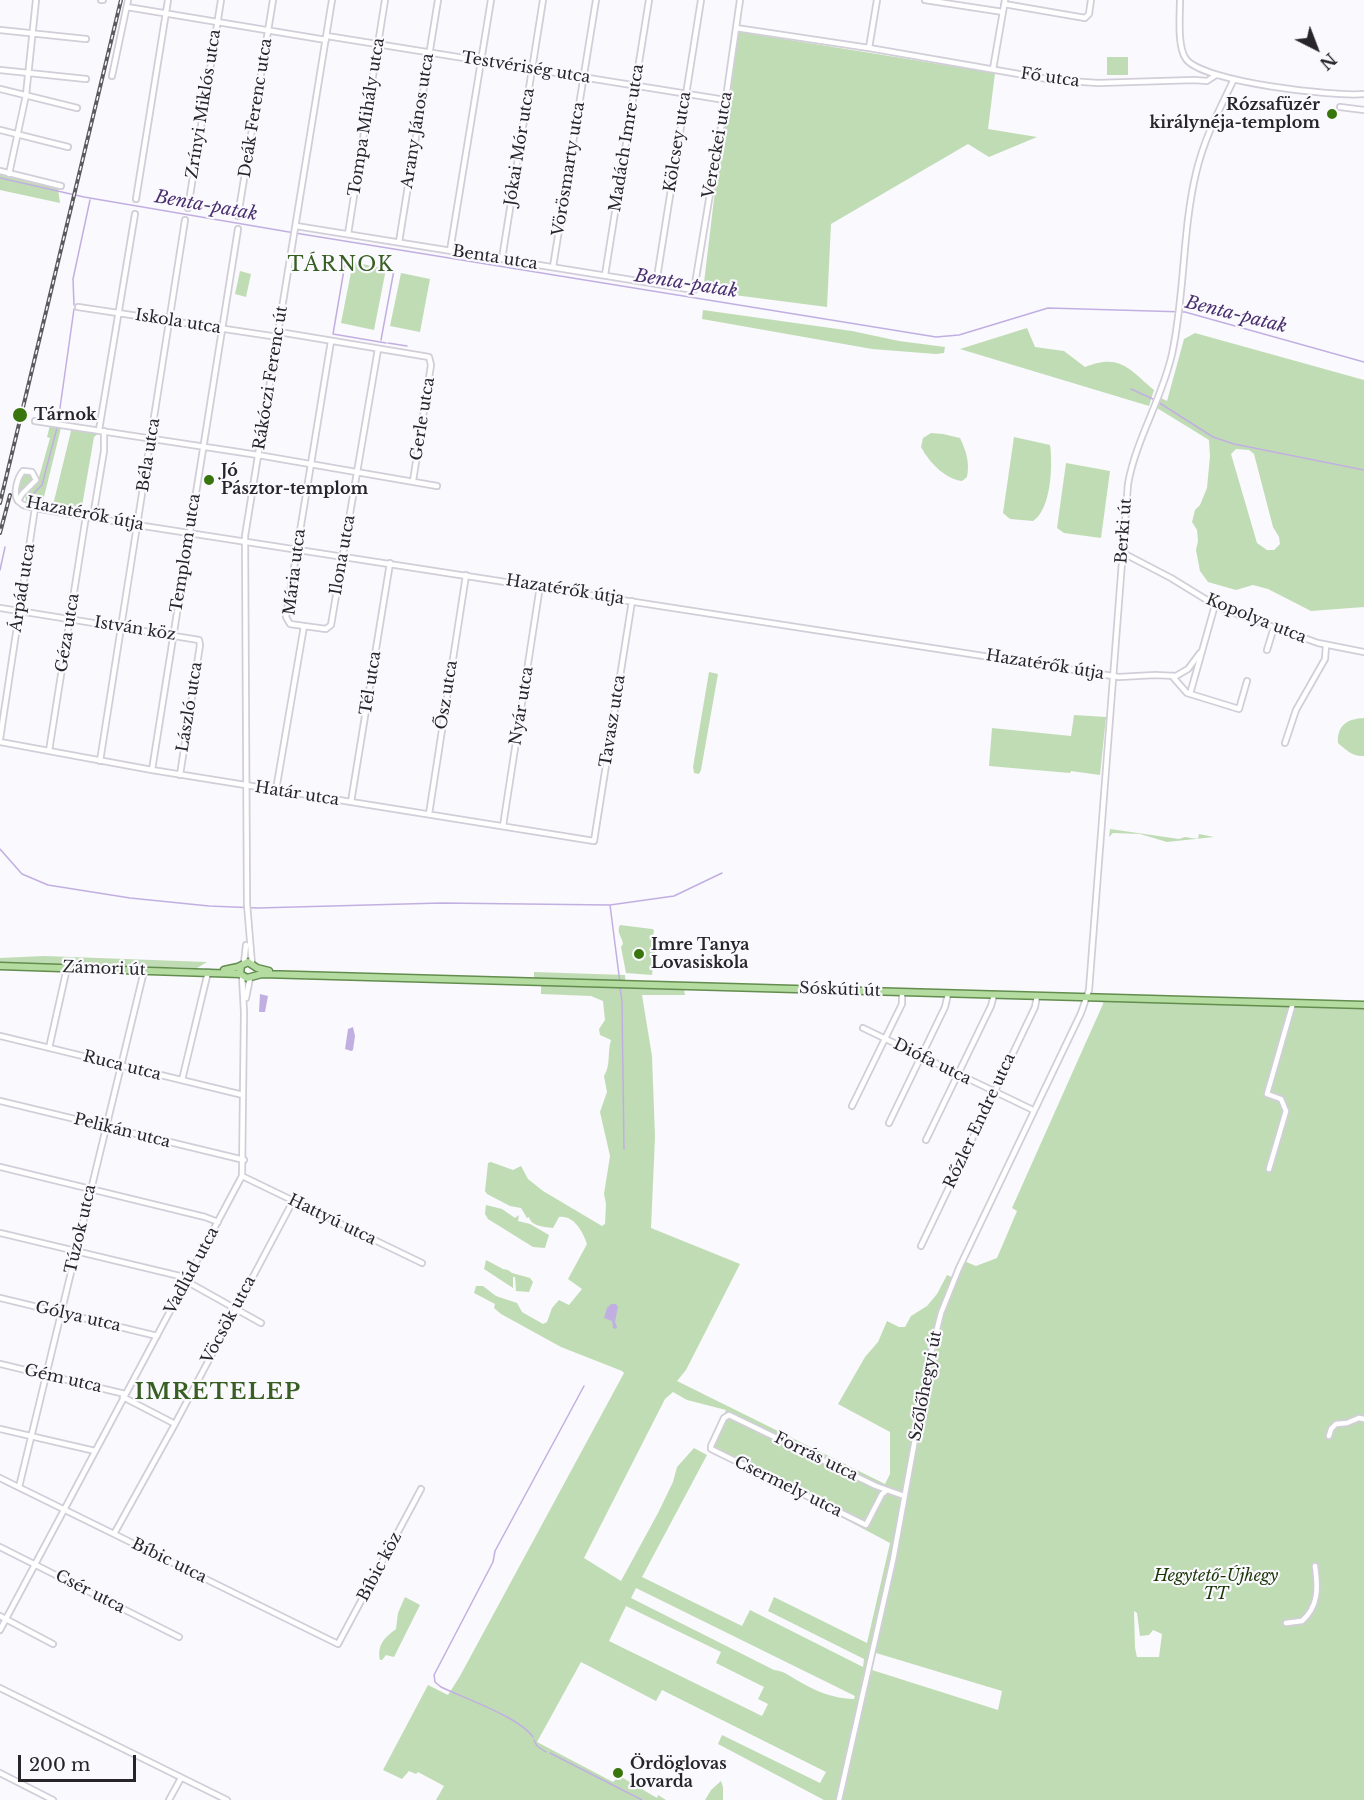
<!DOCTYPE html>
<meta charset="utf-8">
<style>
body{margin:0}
#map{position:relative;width:1364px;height:1800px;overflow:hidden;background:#faf9fd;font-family:"Libre Baskerville",serif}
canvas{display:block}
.north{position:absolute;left:1286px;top:18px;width:60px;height:60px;-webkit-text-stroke:4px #faf9fd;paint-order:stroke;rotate:138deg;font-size:16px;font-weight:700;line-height:24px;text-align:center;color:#27252a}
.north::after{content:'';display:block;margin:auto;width:21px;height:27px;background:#27252a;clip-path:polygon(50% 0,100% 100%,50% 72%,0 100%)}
.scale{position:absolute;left:18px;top:1755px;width:118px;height:27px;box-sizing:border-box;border:3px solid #27252a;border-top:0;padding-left:8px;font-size:18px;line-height:21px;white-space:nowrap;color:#27252a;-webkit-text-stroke:4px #faf9fd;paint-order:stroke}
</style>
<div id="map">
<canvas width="1364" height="1800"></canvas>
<div class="north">N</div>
<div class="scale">200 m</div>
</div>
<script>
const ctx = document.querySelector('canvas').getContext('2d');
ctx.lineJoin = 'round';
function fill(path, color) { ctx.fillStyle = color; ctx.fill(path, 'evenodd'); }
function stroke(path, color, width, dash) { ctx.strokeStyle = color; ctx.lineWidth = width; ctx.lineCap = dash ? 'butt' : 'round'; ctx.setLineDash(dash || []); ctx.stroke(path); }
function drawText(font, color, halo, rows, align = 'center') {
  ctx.font = font + ' "Libre Baskerville",serif'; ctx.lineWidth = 4.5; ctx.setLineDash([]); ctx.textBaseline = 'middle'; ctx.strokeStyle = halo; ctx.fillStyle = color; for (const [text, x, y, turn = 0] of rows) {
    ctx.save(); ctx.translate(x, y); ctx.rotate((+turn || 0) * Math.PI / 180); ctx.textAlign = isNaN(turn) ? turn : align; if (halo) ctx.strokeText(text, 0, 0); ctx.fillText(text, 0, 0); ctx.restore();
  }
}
fill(new Path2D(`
 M734 31 995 73 988 129 1037 137 989 157 968 144 831 224 827 307 703 291Z
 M1107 57H1128V75H1107Z
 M0 174 58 189 60 203 0 190Z
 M353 262 386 269 374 330 341 323Z
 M240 271 251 274 246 297 235 294Z
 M401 273 430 279 420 332 390 326Z
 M703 310 852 331 899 341 945 347 944 353 936 354 872 349 702 319Z
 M1027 328 1035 347 1064 351 1085 367C1120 353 1129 369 1154 390L1149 406 960 349Z
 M1195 333 1364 380V607L1311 611 1268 589 1253 585 1236 590 1208 582 1200 571 1196 550 1198 541 1197 530 1192 522 1195 510 1200 505 1207 488 1210 456 1209 440 1157 408 1161 398 1167 401 1184 339ZM1236 449 1249 450 1254 454 1273 527 1279 537 1280 544 1274 550H1267L1257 543 1231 454Z
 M50 425 61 428 42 505 30 504 26 501 25 494 38 481 50 438 47 437Z
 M69 428 99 433 94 437 81 512 53 509 51 506V504L53 505 71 431Z
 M931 433 943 434 960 438C966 451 970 462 967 477L962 481C945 479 929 462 921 447L923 438Z
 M1014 437 1050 445C1053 465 1051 510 1033 521L1010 519 1003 513Z
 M1066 463 1110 471 1101 538 1064 533 1057 528Z
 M25 473 32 475V481L18 493 21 476Z
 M709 672 718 674 701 770 699 774 694 773 693 767Z
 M1074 715 1106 717 1100 775 1071 771 1070 773 989 766 992 728 1071 736Z
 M1364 718V756C1353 757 1346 750 1338 743 1337 725 1347 719 1364 718Z
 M1110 829 1179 839 1185 837 1198 839 1199 834 1214 837 1167 842 1140 834 1113 833 1109 837Z
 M620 925 652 929 654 930 653 937 657 938 656 946 653 949 655 950 652 975 626 973 621 947 623 944C622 937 616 932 620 925Z
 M44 956 207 962 197 968 0 963V958Z
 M534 972 625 975 626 987 684 989 685 995H642L652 1056 655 1137 651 1228 740 1264 686 1370 677 1381 885 1484 890 1474V1432L838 1404 865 1357 878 1342 887 1321 899 1327H905L911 1316 927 1306 937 1294 947 1275 956 1279 964 1261 976 1266 997 1258 1017 1211 1012 1208 1103 1004 1104 996 1364 1001V1800H824L718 1744 722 1735 820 1783 826 1772 662 1690 656 1701 581 1662 537 1742 613 1782 619 1776 623 1778 657 1798 658 1795 666 1800H436L444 1786 418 1772 416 1774 409 1771 402 1779 383 1770 428 1685 448 1695 460 1676 624 1373 622 1371 561 1347 501 1314 494 1308 495 1304 474 1293 476 1286H483L496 1296 517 1303 522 1312 543 1324 547 1322 552 1308 559 1300 569 1305 582 1289 568 1279 587 1244C583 1232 574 1215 559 1217L553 1228C544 1227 531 1226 529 1217L527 1218 521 1208 510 1206 487 1194 485 1191 488 1163 491 1162 513 1170 521 1166 528 1179 543 1191 602 1226 605 1224 606 1204 604 1194 610 1156 600 1112 607 1092 604 1076C611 1065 607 1053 611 1040L600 1035 599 1029 605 1020 603 1001 591 996 541 994V979H534ZM673 1392 687 1400 726 1410 709 1447 890 1543 867 1643 774 1597 768 1611 864 1659 863 1667 750 1610 742 1626 642 1577 707 1455 694 1448 677 1467 673 1482 658 1513 621 1581 584 1558 665 1399ZM636 1588 855 1696 854 1699C833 1699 813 1690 795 1679 787 1674 783 1671 774 1670L631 1598ZM626 1606 721 1652 716 1663 764 1687 758 1699 768 1704 762 1716 609 1641ZM1134 1611 1137 1613 1140 1636 1149 1635 1153 1630 1162 1634 1159 1657H1137L1135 1648ZM876 1653 1002 1691 998 1710 872 1670Z
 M486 1205 502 1209 515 1218 519 1215 518 1221 530 1224 549 1235 545 1248 533 1247 488 1219 485 1214Z
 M486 1260 503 1269 508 1270 512 1273 530 1278 533 1282 529 1292 516 1291 515 1277H513V1288L484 1269Z
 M405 1597 420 1605 394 1657 386 1655 382 1660H380C377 1645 384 1638 396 1629L398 1613Z
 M721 1781 723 1787V1800H705L711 1790Z`), '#c0dcb5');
fill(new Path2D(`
 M260 994 268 996 265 1012H259Z
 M353 1027 355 1036 353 1050 351 1051 345 1049 348 1029Z
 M611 1304H616L618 1307 615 1322 617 1327 616 1329 613 1328 612 1321 604 1318 607 1308Z`), '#c2afe2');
stroke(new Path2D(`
 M0 178 84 197 289 232 936 337 959 335 1048 308 1185 312 1364 362
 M346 258 333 334 386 343
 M74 305 73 279 90 200
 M381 340 394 270
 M388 343 407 346
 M1131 389 1153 399
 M1158 402 1213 437 1234 444 1364 470
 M58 422 74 309
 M31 496 42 485 57 428
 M0 570 5 547
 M0 849 22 874 48 885 130 898 209 906 258 908 441 903 610 905 674 896 722 873
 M610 905 620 983
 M620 988 622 1002 624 1149
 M533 1737C519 1717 464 1698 441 1687L435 1682 434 1675 493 1562 495 1551 584 1386
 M534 1740 537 1746 546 1752
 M550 1753 642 1800`), '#c2afe2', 1.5);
const minor = new Path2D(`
 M101 0H103
 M925 0 1003 12
 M1180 0C1180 15 1177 47 1186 59 1203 82 1334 97 1364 94
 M1004 4 1085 18 1089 14 1091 0
 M127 7 326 40
 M736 28 869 48 1053 80 1098 83 1194 80 1207 81 1216 75
 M0 30 86 39
 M327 36 725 100
 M869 48 877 0
 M993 69 1005 0
 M0 70 86 79
 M112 76 128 0
 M0 89 77 108
 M1340 107 1364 110
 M0 130 68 147
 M0 171 61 186
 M9 174 26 95 36 0
 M136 199 168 0
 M188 208 221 0
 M238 216 273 0
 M296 226 694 290 727 91 740 0
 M348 234 385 0
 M399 242 438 0
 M450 251 491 0
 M502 259 543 0
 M553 267 596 0
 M605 275 649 0
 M656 284 701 0
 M78 307 278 337
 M279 332 429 357 431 365 413 481
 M35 421 258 455 437 486
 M99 430 135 214
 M23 471 32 472 36 480 22 494 18 501C13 494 17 478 23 471Z
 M18 501 23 505 35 508 137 525 1119 677 1155 675 1176 676 1188 669 1200 653
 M93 517 104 451V431
 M1123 553 1171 578 1215 605 1234 613 1318 643 1364 652
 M0 608 199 640 200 645 180 775
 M304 626 326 629 331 625 378 349
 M1267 650 1274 627
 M1172 676 1187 693 1239 709 1247 681
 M1190 694 1215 605
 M0 739 35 508
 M0 742 152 770 594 841 632 601
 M1285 743 1296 710 1325 659 1326 645
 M49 751 86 516
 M100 761 185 220
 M152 770 238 229
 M276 790 304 626 290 624 286 617 331 341
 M351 802 390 563
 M429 814 466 575
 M503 826 540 586
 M244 963 246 945
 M252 964 247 904 245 536 332 0
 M246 998 250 978
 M863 1028 1033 1110
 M0 1036 243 1095
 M49 1048 67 968
 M182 1080 208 972
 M0 1101 244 1160
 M852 1106 902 1004V992
 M889 1123 945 1007 948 994
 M926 1140 991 1006 994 995
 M0 1167 205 1217 218 1222
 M1269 1169 1286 1111 1281 1099 1267 1094 1293 1003
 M242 1176 422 1263
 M0 1233 188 1278
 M921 1246 1035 1007 1037 996
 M186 1281 261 1323
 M0 1298 157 1336
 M0 1364 125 1394
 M123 1397 175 1424
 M0 1429 95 1451
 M1329 1436 1331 1429 1336 1424 1347 1423 1359 1418 1364 1419
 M0 1478 338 1644 421 1489
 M19 1487 144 971
 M886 1491 882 1494 866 1525 711 1449V1446L724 1418 729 1415 876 1486 904 1496
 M114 1534 175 1424 293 1201
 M0 1547 179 1637
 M0 1616 53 1644
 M1286 1623 1302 1621C1319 1606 1318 1587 1315 1566
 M0 1630 242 1176 244 1012 242 976
 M0 1688 227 1800
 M0 1773 53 1800
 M169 1800 181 1778
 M839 1800 893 1560 930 1357 941 1313 959 1268 1081 1013 1089 990 1128 484C1136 439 1162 399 1172 354 1185 294 1182 232 1196 173 1204 139 1219 110 1234 79`);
const major = new Path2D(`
 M0 966 240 974
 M241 966 240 974 247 978 262 974 1364 1005
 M224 970 238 967 248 962 257 968 269 971`);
stroke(minor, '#d2ced9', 8);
stroke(major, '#628d4e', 9);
stroke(minor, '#fff', 4.5);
stroke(major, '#b4dca0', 6);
const rail = new Path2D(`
 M0 503 121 0
 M0 533 10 495`);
stroke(rail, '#5c5a5f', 4);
stroke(rail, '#faf9fd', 1.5, [4.5]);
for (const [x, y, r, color] of [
 [1332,114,6,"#38750c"],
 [20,415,8,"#38750c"],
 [209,480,6,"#38750c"],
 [639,954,6,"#38750c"],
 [618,1773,6,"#38750c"]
]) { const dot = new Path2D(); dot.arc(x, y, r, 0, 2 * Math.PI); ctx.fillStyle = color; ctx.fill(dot); stroke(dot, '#faf9fd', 2); }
drawText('16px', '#27252a', '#faf9fd', [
 ["Testvériség utca",526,68,9],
 ["Fő utca",1050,78,8],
 ["Zrínyi Miklós utca",204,104,-81],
 ["Deák Ferenc utca",256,108,-81],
 ["Tompa Mihály utca",367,117,-81],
 ["Arany János utca",418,121,-81],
 ["Madách Imre utca",627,138,-81],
 ["Kölcsey utca",678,142,-81],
 ["Vereckei utca",718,145,-80],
 ["Jókai Mór utca",520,147,-81],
 ["Vörösmarty utca",569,169,-81],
 ["Benta utca",495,258,9],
 ["Iskola utca",178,322,9],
 ["Rákóczi Ferenc út",271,378,-81],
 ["Gerle utca",423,419,-81],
 ["Béla utca",149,455,-81],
 ["Hazatérők útja",85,514,11],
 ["Berki út",1124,531,-86],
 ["Templom utca",186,553,-81],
 ["Ilona utca",343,555,-80],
 ["Mária utca",295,572,-83],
 ["Árpád utca",23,588,-81],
 ["Hazatérők útja",565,590,9],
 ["Kopolya utca",1256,619,22],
 ["István köz",135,629,9],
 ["Géza utca",68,633,-81],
 ["Hazatérők útja",1045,665,9],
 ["Tél utca",371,683,-81],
 ["Ősz utca",447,695,-81],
 ["Nyár utca",522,706,-81],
 ["László utca",190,707,-81],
 ["Tavasz utca",613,721,-81],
 ["Határ utca",297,794,9],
 ["Zámori út",104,969,2],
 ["Sóskúti út",840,990,2],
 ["Diófa utca",932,1062,26],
 ["Ruca utca",122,1066,14],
 ["Rőzler Endre utca",980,1121,-65],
 ["Pelikán utca",122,1131,14],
 ["Hattyú utca",332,1220,26],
 ["Túzok utca",81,1229,-77],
 ["Vadlúd utca",192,1271,-62],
 ["Gólya utca",78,1317,13],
 ["Vöcsök utca",229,1320,-62],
 ["Gém utca",63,1379,13],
 ["Szőlőhegyi út",926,1386,-79],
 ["Forrás utca",816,1457,26],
 ["Csermely utca",788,1487,26],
 ["Bíbic utca",169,1561,26],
 ["Bíbic köz",380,1567,-62],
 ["Csér utca",90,1592,27]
]);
drawText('bold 16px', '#27252a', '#faf9fd', [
 ["Rózsafüzér",1320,105,"right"],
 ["királynéja-templom",1320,123,"right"],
 ["Tárnok",34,415],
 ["Jó",221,471],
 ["Pásztor-templom",221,489],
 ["Imre Tanya",651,945],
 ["Lovasiskola",651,963],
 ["Ördöglovas",630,1764],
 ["lovarda",630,1782]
], 'left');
drawText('italic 16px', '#183604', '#faf9fd', [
 ["Hegytető-Újhegy",1216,1576],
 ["TT",1216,1594]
]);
drawText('italic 18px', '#492f6d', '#faf9fd', [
 ["Benta-patak",206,206,10],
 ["Benta-patak",686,284,9],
 ["Benta-patak",1236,315,14]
]);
ctx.letterSpacing = '1.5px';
drawText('20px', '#385f23', '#faf9fd', [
 ["TÁRNOK",341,265]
]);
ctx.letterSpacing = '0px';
ctx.letterSpacing = '1.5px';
drawText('bold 22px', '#385f23', '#faf9fd', [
 ["IMRETELEP",218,1393]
]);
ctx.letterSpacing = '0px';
</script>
